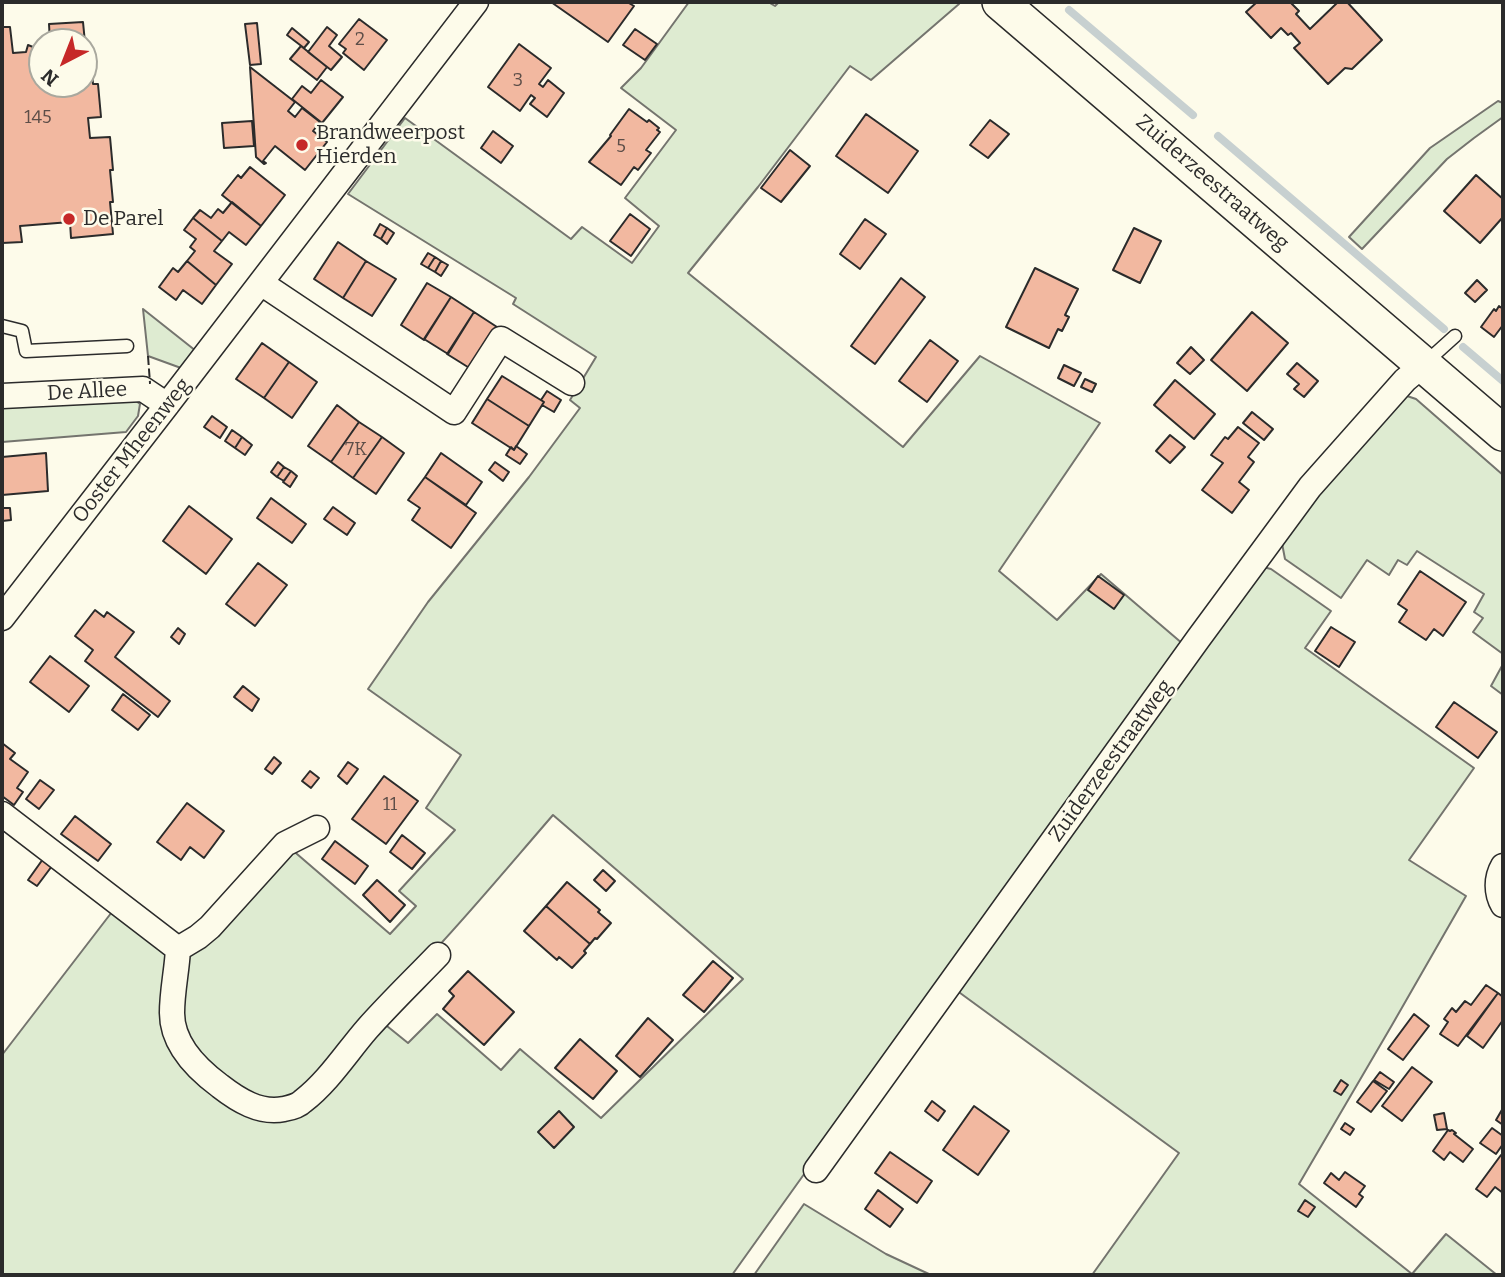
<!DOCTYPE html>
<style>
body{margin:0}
#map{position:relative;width:1505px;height:1277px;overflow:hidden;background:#fdfbea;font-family:Bitter,serif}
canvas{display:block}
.frame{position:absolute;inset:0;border:4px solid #2b2b2b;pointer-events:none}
.north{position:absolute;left:28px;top:28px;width:70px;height:70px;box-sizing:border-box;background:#fdfbea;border:2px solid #a9a89e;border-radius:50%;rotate:222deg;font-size:19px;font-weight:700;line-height:28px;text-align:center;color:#2b2b2b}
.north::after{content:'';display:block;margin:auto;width:24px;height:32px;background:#c62828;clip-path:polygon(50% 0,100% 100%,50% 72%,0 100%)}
</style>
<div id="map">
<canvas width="1505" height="1277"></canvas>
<div class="frame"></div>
<div class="north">N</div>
</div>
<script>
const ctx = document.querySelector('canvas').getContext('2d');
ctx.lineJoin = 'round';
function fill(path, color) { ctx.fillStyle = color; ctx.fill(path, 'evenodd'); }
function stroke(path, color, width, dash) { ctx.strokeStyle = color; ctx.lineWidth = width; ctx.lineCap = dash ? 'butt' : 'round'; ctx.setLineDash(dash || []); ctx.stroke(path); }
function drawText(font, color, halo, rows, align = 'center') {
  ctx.font = font + ' Bitter,serif'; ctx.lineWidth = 5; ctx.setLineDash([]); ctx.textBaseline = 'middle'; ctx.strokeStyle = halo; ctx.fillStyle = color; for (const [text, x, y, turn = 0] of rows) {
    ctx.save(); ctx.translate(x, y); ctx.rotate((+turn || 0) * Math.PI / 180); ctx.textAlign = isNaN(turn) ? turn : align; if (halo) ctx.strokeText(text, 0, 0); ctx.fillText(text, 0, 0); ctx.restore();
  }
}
const green = new Path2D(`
 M689 2H768L775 6 779 2H956L959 4 871 80 850 66 758 187 688 273 903 447 980 356 1100 423 999 571 1057 620 1101 574 1183 644 732 1275H2V1055L115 908C128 918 160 941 168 953 177 968 164 1000 166 1017 166 1023 168 1032 170 1038 179 1061 200 1078 219 1093 244 1112 273 1124 303 1109 311 1105 317 1096 322 1090 344 1069 361 1044 382 1022L408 1043 437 1014 501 1070 520 1049 601 1118 743 979 553 815C514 860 475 907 434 951 411 975 386 999 364 1024 344 1045 313 1094 286 1102 255 1111 223 1083 203 1063 177 1037 177 1014 181 980 183 971 183 962 186 954L214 931 290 848 390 934 416 906 399 891 455 830 426 808 461 755 368 689 428 602 529 477 580 408 570 400 596 357 513 304 516 298 348 194 405 118 571 239 582 227 632 263 659 226 625 198 676 130 621 88 641 68Z
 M1498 101 1503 103V117L1474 138 1447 159 1362 249 1349 237 1430 148Z
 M143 309 196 351 181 368 148 356Z
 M1404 395 1416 399 1503 475V654L1473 632 1483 618 1474 612 1484 594 1417 551 1407 565 1398 560 1389 575 1367 560 1341 598 1285 559 1280 533Z
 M131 397 140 404 138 416 126 432 2 442V402Z
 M1259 566 1271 569 1331 611 1305 648 1474 768 1409 860 1466 896 1392 1025 1299 1184 1412 1274 1446 1234 1497 1275H1092L1179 1153 956 990Z
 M1503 664V695L1491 686Z
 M804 1204 886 1254 931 1275H754Z`);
fill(green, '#deebd1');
stroke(green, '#74746e', 2);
stroke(new Path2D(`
 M1069 10 1193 115
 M1218 136 1444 329
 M1463 347 1503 381`), '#c7d0d0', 8);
const building = new Path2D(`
 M551 2H627L634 6 608 42Z
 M1257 2H1290L1299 11 1296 14 1310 29 1338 2H1347L1382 40 1352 69 1345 68 1328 84 1294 48 1300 43 1291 33 1288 35 1281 28 1271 38 1246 12Z
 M359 19 387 40 364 70 343 53 346 49 339 44Z
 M83 22 86 53 90 52 93 84H98L101 117 88 118 90 138 110 137 113 170H110L113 202H110L113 234 71 238 70 222 20 226 22 242 2 243V27H10L13 53 26 52 28 45 38 49 37 52 42 51V84H84V42H50L49 24Z
 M257 23 261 64 250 65 245 24Z
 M327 27 337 35 329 46 342 57 331 70 308 52Z
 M292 28 309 42 304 48 287 35Z
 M635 29 657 44 645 60 623 45Z
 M519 44 551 68 539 84 543 87 548 80 564 93 547 117 530 104 535 98 531 95 520 111 488 87Z
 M301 46 327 67 317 80 290 59Z
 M250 67 295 102 288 111 295 117 302 108 320 122 313 131 327 142 305 170 275 146 263 161 266 163 264 164 256 157Z
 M321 80 343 97 322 123 292 99 302 86 311 93Z
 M629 109 647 122 649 120 659 128 657 130 660 132 646 150 651 153 638 170 634 167 621 185 589 162 611 136 610 135Z
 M866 114 918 151 888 193 836 156Z
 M990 120 1009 134 988 158 970 145Z
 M252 121 254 146 224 148 222 123Z
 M493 131 513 146 501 163 481 148Z
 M790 150 810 166 781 202 761 188Z
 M250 167 285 195 261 226 222 195 238 175 241 178Z
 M1476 175 1503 199V217L1480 243 1444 211Z
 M232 202 261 226 246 245 229 232 222 241 193 218 200 210 211 218 218 209 223 213Z
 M630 214 650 229 631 256 610 241Z
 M193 218 222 241 214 251 232 264 216 285 187 261 195 251 190 247 196 239 184 230Z
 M865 219 886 234 860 269 840 254Z
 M380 224 387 228 381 239 374 235Z
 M387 228 394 233 387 244 381 239Z
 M1134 228 1161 241 1140 283 1113 270Z
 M338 242 366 261 343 298 314 279Z
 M428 253 435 257 428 268 421 264Z
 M435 257 441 261 435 272 428 268Z
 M187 261 216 285 202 304 183 290 176 300 159 287 173 268 178 272Z
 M366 261 396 279 372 316 343 298Z
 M441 261 448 265 441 276 435 272Z
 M1035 268 1078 289 1065 315 1069 317 1062 331 1058 329 1049 348 1006 327Z
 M901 278 925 297 875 364 851 346Z
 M1477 280 1487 290 1475 302 1465 293Z
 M427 283 451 297 424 340 401 325Z
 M451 297 474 312 448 354 424 339Z
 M1499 306 1503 309V325L1494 337 1481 327 1494 309 1496 311Z
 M474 312 497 327 471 369 447 354Z
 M1252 312 1288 343 1247 391 1211 360Z
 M930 340 958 361 927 402 899 381Z
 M262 343 289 362 264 398 236 379Z
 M1191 347 1204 360 1190 374 1177 363Z
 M289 362 317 382 292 418 264 398Z
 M1297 363 1318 381 1304 397 1294 389 1299 384 1287 374Z
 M1064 365 1081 373 1074 386 1058 378Z
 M502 376 544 402 529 426 487 399Z
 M1085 379 1096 384 1092 392 1081 387Z
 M1175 380 1215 414 1194 439 1154 405Z
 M547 391 561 400 554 412 542 405 544 402 541 400Z
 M487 399 529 426 514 450 472 423Z
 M337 405 359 422 331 462 308 446Z
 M1252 412 1273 429 1264 440 1243 423Z
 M212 416 227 427 220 438 204 427Z
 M359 422 382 437 353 478 331 462Z
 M1238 427 1259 443 1248 457 1254 462 1239 482 1249 490 1232 513 1202 490 1223 463 1211 455 1225 437 1228 439Z
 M232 430 242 437 235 448 225 441Z
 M1170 435 1185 447 1170 463 1156 451Z
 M242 437 252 445 245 455 235 448Z
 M382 437 404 453 376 494 353 478Z
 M516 446 527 454 520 464 506 455 511 447 514 450Z
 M46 453 48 491 2 495V457Z
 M441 453 482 482 466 505 425 477Z
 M278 462 284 467 277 477 271 472Z
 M495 462 509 472 503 481 489 470Z
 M284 467 291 471 284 481 277 477Z
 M291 471 297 476 290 487 283 482Z
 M425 477 476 513 451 548 412 520 420 508 408 500Z
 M271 498 306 524 292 543 257 518Z
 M189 506 232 539 206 574 163 541Z
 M333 507 355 523 347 535 324 519Z
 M2 508H10L11 520 2 521Z
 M258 563 287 585 255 626 226 604Z
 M1420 571 1466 602 1443 636 1434 629 1426 640 1399 622 1407 610 1398 604Z
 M1098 576 1124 595 1114 609 1088 590Z
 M95 610 104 617 107 612 134 632 115 657 170 701 158 717 85 661 93 650 75 636Z
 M1331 627 1355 642 1339 667 1315 651Z
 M178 628 185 634 179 644 171 637Z
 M50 656 89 686 69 712 30 682Z
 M243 686 259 699 252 711 234 697Z
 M123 694 150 715 138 730 112 710Z
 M1454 702 1497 732 1478 758 1436 727Z
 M2 743 15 753 10 759 28 772 17 788 23 792 14 805 2 796Z
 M274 757 281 763 272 774 265 769Z
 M348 762 358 769 347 784 338 776Z
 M310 771 319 778 311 788 302 781Z
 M384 776 418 801 386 844 352 819Z
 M40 780 54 790 39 809 26 799Z
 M187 803 224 831 204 858 190 847 181 860 157 842Z
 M75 816 111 844 98 861 61 834Z
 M402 835 425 853 412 869 390 852Z
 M335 841 368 866 355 884 322 859Z
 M43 859 52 866 37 886 28 880Z
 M603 870 615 881 606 891 594 880Z
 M377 880 405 905 390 922 363 895Z
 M567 882 600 910 598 912 611 923 597 939 595 938 590 944 546 906Z
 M546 906 590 944 584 951 586 953 572 968 559 957 557 960 524 931Z
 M713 961 733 978 704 1012 683 995Z
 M468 971 514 1012 484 1045 443 1009 454 996 449 991Z
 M1486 985 1498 993 1458 1046 1440 1034 1448 1022 1444 1019 1452 1008 1456 1012 1465 1001 1471 1005Z
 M1498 993 1503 997V1020L1483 1048 1467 1036Z
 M1414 1014 1429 1026 1403 1060 1388 1049Z
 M648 1018 673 1040 640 1077 616 1056Z
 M580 1039 617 1071 593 1099 555 1068Z
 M1412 1067 1432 1082 1402 1121 1382 1106Z
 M1380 1072 1394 1082 1389 1089 1374 1080Z
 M1341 1080 1348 1085 1341 1095 1334 1091Z
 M1373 1081 1387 1091 1371 1112 1357 1102Z
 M932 1101 945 1111 938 1121 925 1111Z
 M974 1106 1009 1131 978 1175 943 1150Z
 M1503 1108V1125L1496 1120Z
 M559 1111 574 1127 554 1148 538 1132Z
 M1444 1113 1447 1129 1437 1130 1434 1115Z
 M1345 1123 1354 1129 1350 1135 1341 1129Z
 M1492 1128 1503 1136V1144L1496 1154 1480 1143Z
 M1448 1130 1450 1131 1452 1130 1456 1133 1454 1134 1473 1149 1463 1162 1450 1152 1444 1160 1433 1151Z
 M890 1152 932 1181 917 1203 875 1173Z
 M1501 1155 1503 1156V1193L1495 1187 1487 1197 1476 1189Z
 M1345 1172 1365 1186 1359 1194 1363 1197 1356 1207 1324 1183 1331 1173 1339 1180Z
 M878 1190 903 1209 890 1227 865 1209Z
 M1305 1200 1315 1207 1308 1217 1298 1211Z`);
fill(building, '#f2b8a0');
stroke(building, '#2b2b2b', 2);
const lane = new Path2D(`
 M2 326 22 331 26 351 127 346
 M1424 364 1455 336`);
const street = new Path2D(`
 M261 283 454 412 501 339 572 383
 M2 396 143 389 167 405
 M2 618 167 405 476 2
 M2 814 178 949
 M1503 866C1496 878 1496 893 1503 905
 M178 949C177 970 172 991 172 1013 172 1044 197 1069 220 1086 238 1100 260 1114 284 1109 290 1108 299 1105 303 1101 328 1082 347 1052 367 1029 390 1003 415 979 438 955
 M178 949 198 937 210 927 285 844 317 828
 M816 1170 1198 639 1310 487 1405 380 1423 365`);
const secondary = new Path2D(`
 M1000 2 1503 433`);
stroke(lane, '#2b2b2b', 15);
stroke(street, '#2b2b2b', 27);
stroke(secondary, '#2b2b2b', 38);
stroke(lane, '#fdfbea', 12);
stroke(street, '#fdfbea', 24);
stroke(secondary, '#fdfbea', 35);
stroke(new Path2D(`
 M148 356 150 383H149`), '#2b2b2b', 2, [9, 3.5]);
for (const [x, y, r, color] of [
 [302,145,7,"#c62828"],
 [69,219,7,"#c62828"]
]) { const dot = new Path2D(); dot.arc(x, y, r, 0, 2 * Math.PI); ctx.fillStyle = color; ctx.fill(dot); stroke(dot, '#fdfbea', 2.5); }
drawText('18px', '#5d4e48', null, [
 ["2",360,40],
 ["3",518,81],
 ["145",38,118],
 ["5",621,147],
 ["7K",356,450],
 ["11",390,805]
]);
drawText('21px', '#2b2b2b', '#fdfbea', [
 ["Brandweerpost",316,133],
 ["Hierden",316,157],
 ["De Parel",83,219]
], 'left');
drawText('21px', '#2b2b2b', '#fdfbea', [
 ["Zuiderzeestraatweg",1212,183,41],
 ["De Allee",87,392,-3],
 ["Ooster Mheenweg",132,451,-52],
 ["Zuiderzeestraatweg",1111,761,-54]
]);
</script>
